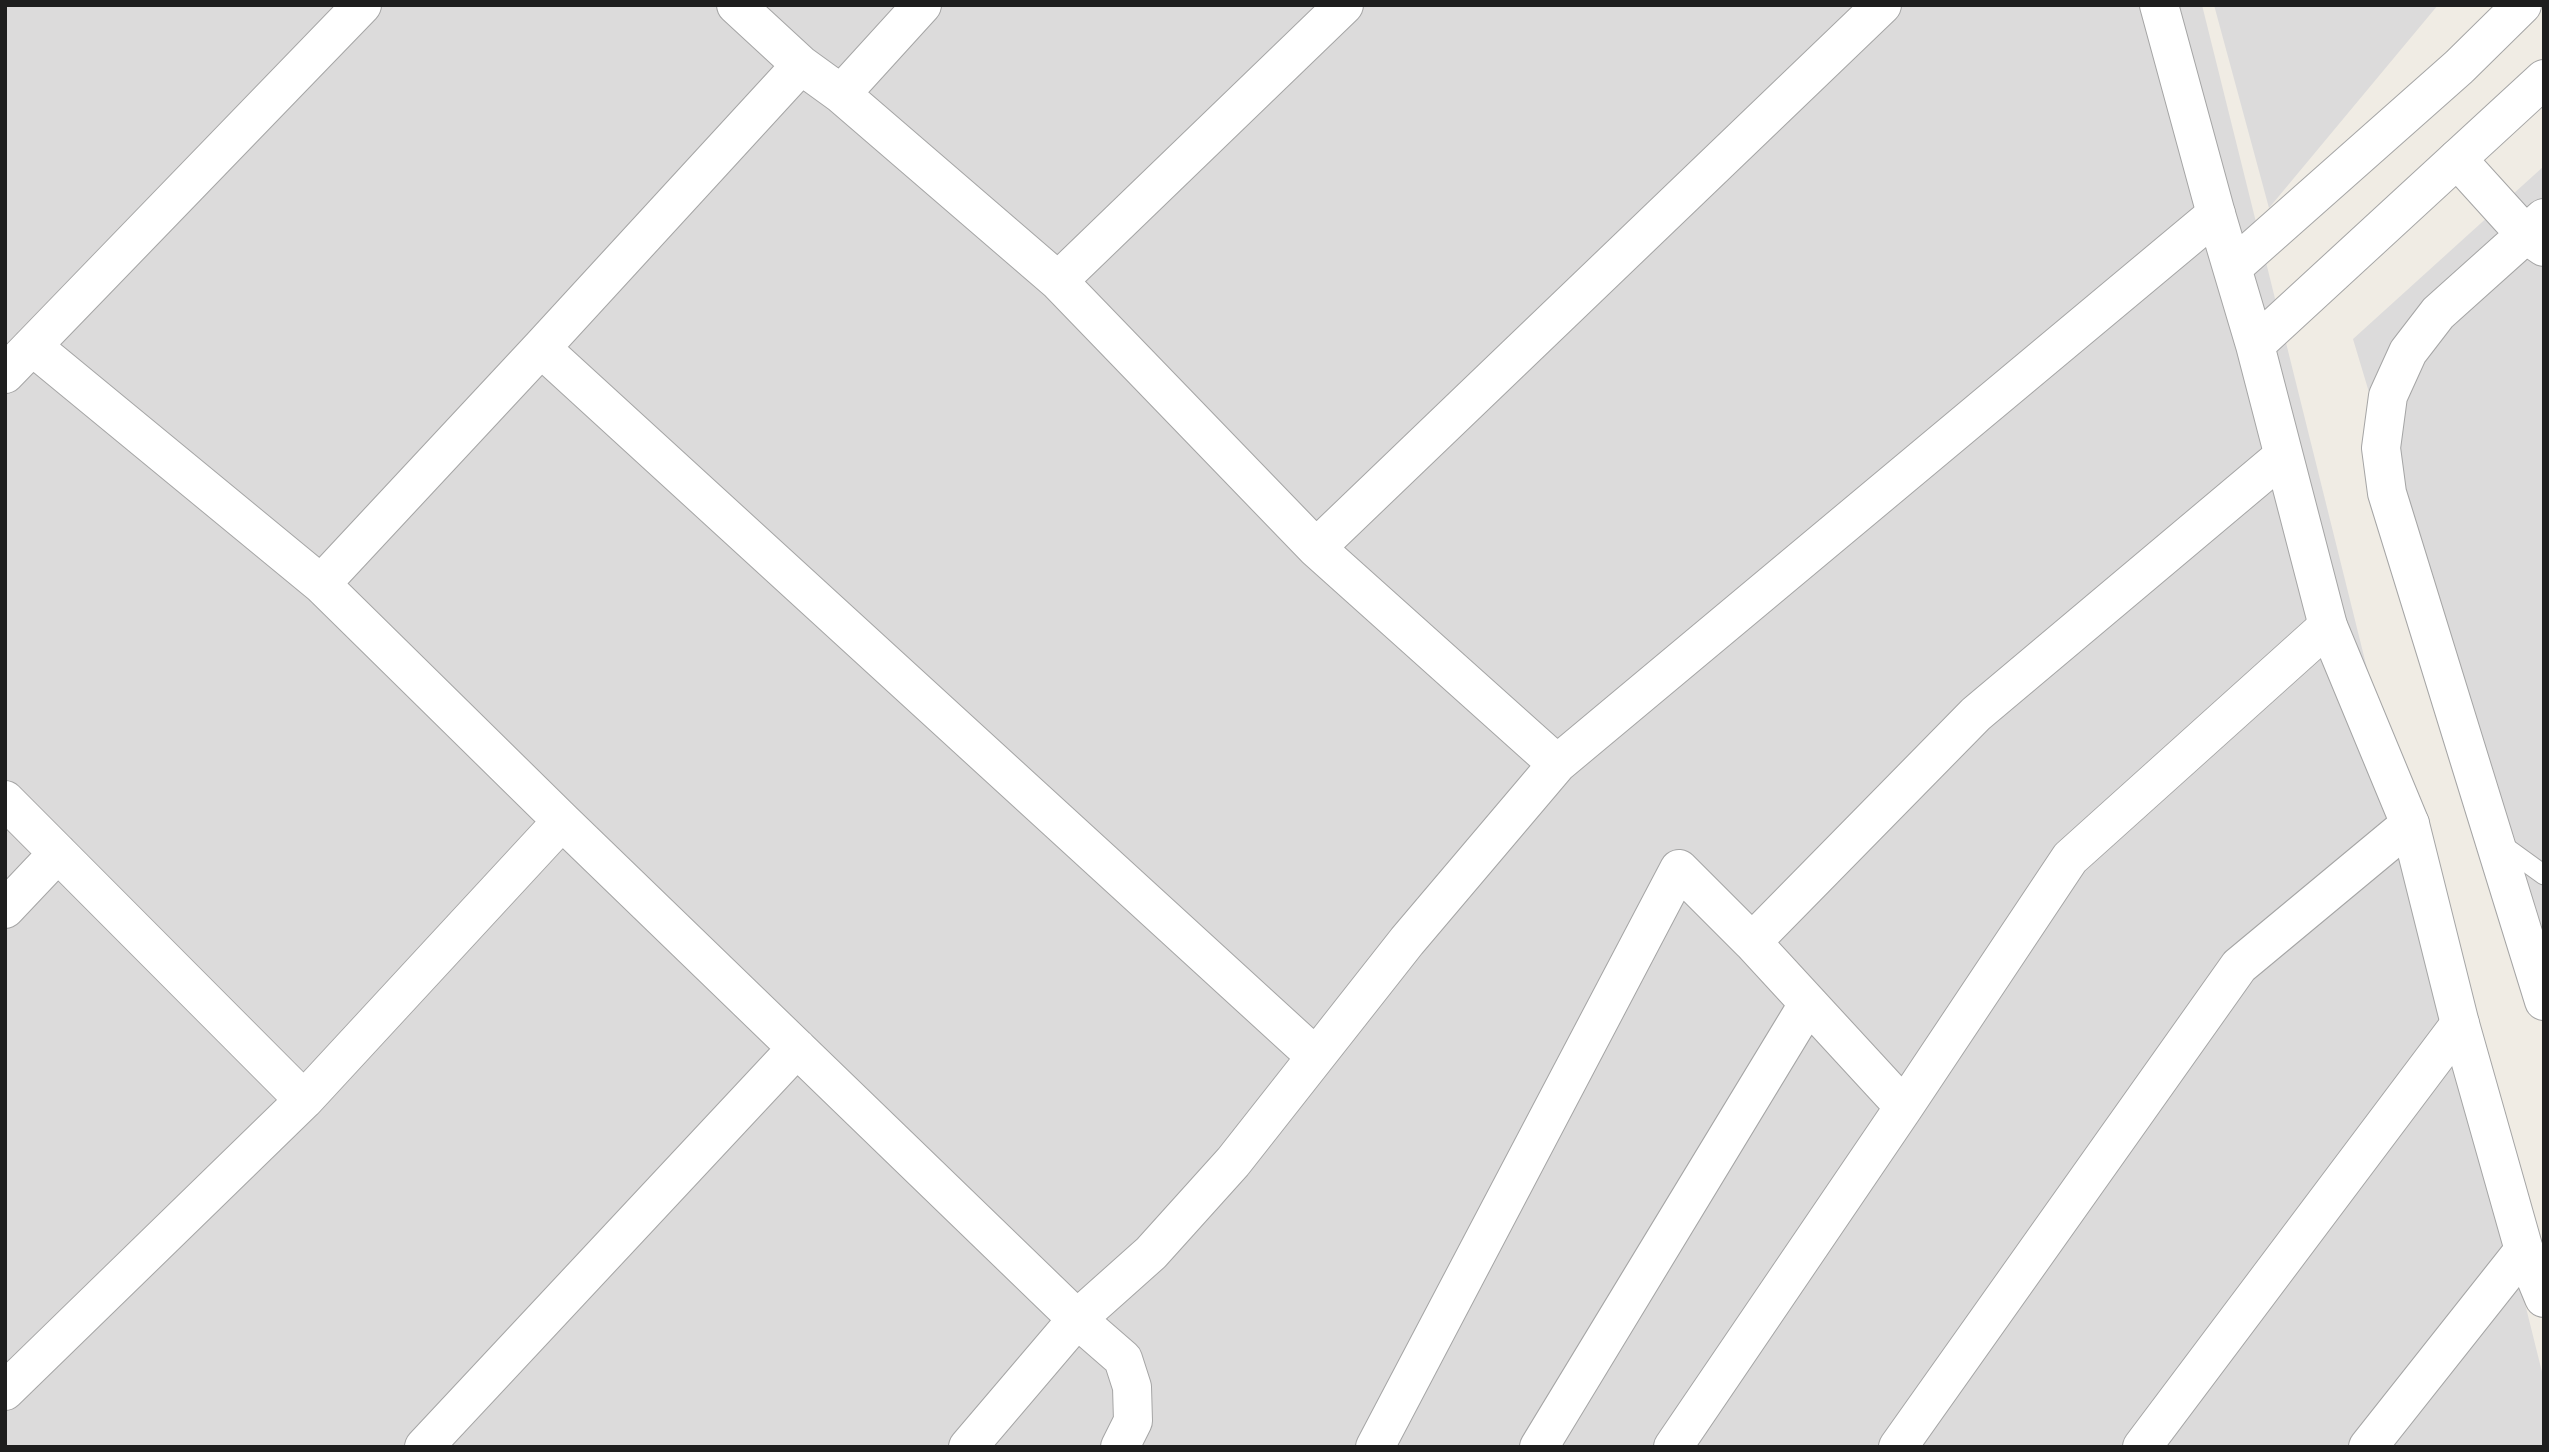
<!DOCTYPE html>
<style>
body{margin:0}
#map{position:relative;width:2549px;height:1452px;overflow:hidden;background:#f0ece4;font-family:"IBM Plex Sans",sans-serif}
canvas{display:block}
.frame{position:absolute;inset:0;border:7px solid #1e1e1e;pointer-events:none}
</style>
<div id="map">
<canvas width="2549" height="1452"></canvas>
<div class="frame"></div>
</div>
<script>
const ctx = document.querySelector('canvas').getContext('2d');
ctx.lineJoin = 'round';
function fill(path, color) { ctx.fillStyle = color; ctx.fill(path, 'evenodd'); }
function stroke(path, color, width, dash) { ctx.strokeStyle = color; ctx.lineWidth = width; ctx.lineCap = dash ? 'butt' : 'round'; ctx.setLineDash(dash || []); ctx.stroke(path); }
fill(new Path2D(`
 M5 5H2202L2544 1380V1447H5Z
 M2214 5H2438L2269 208Z
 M2544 166V975L2353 339Z`), '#dcdbdb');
const service = new Path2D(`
 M2501 844 2544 875`);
const minor = new Path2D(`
 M736 5 801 65 841 94 1058 281 1316 548 1557 764
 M841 94 922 5
 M2457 159 2525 234 2544 247
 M2544 218 2438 313 2408 352 2388 396 2381 448 2387 493 2544 1001
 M1058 281 1344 5
 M32 346 321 584 562 821 1077 1319 1123 1359 1132 1387 1133 1421 1120 1447
 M541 348 1315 1056
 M5 374 362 5
 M1316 548 1882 5
 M321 584 541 348 801 65
 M5 800 304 1100
 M5 909 58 853
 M1752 942 1976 714 2283 456
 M5 1391 304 1100 562 821
 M424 1447 797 1048
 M968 1447 1077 1319 1151 1253 1233 1162 1407 941 1557 764 2216 214
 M1375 1447 1679 869 1752 942 1904 1107
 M1539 1447 1808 1004
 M1673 1447 1904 1107 2070 858 2328 626
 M1898 1447 2239 966 2410 824
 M2142 1447 2460 1024
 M2368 1447 2524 1250`);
const tertiary = new Path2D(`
 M2159 5 2216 214 2255 345 2328 626 2410 824 2460 1024 2524 1250 2544 1298
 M2232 268 2459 67 2522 5
 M2255 345 2544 79`);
stroke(service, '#a5a5a5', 21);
stroke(minor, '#a5a5a5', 40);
stroke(tertiary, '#a5a5a5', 40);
stroke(service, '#fff', 19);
stroke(minor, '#fff', 38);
stroke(tertiary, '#fff', 38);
</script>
